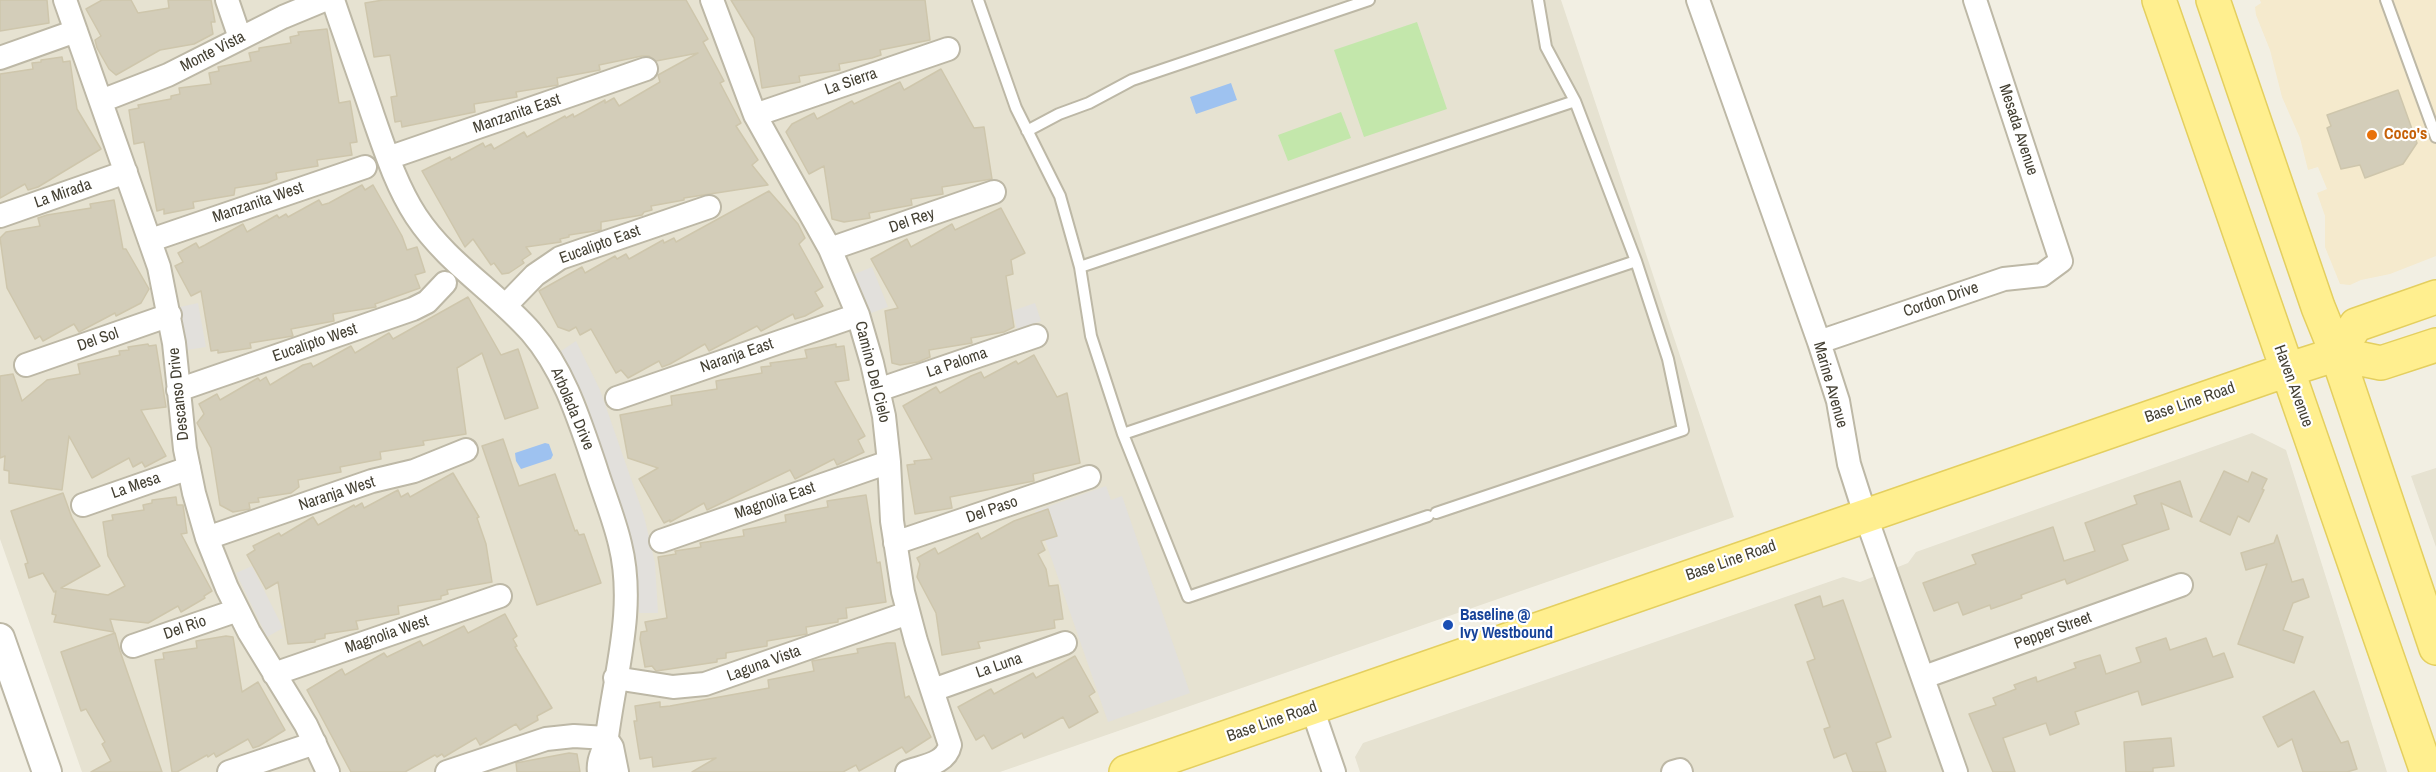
<!DOCTYPE html>
<style>
body{margin:0}
canvas{display:block;background:#f2efe3}
</style>
<canvas width="2436" height="772"></canvas>
<script>
const ctx = document.querySelector('canvas').getContext('2d');
ctx.lineJoin = 'round';
function fill(path, color) { ctx.fillStyle = color; ctx.fill(path, 'evenodd'); }
function stroke(path, color, width, dash) { ctx.strokeStyle = color; ctx.lineWidth = width; ctx.lineCap = dash ? 'butt' : 'round'; ctx.setLineDash(dash || []); ctx.stroke(path); }
function drawText(font, color, halo, rows, align = 'center') {
  ctx.font = font + ' "Archivo Narrow",sans-serif'; ctx.lineWidth = 4.5; ctx.setLineDash([]); ctx.textBaseline = 'middle'; ctx.strokeStyle = halo; ctx.fillStyle = color; for (const [text, x, y, turn = 0] of rows) {
    ctx.save(); ctx.translate(x, y); ctx.rotate((+turn || 0) * Math.PI / 180); ctx.textAlign = isNaN(turn) ? turn : align; if (halo) ctx.strokeText(text, 0, 0); ctx.fillText(text, 0, 0); ctx.restore();
  }
}
fill(new Path2D(`
 M0 0H1561L1734 517 1000 772H82L0 539Z
 M2252 433 2286 450 2387 772H1360L1355 757 1363 743 1843 577 1860 582 1908 563 1916 552Z
 M2436 468V547L2411 476Z`), '#e6e2d1');
fill(new Path2D(`
 M2260 0H2436V256L2390 274 2361 280 2350 285 2340 284 2325 247V216L2317 193 2327 189 2318 167 2308 170 2300 138 2282 97 2270 50 2256 15 2255 7 2261 3Z`), '#f5eacd');
fill(new Path2D(`
 M1417 22 1447 109 1364 137 1334 50Z
 M1341 112 1351 138 1288 161 1278 135Z`), '#c3e7ab');
fill(new Path2D(`
 M872 267 888 307 871 313 855 274Z
 M198 303 206 347 187 350 180 307Z
 M1035 303 1041 321 1017 329 1012 311Z
 M576 341 600 390 644 516 655 563 658 613H639L637 566 627 523 586 401 561 351Z
 M1106 486 1111 500 1122 496 1190 693 1108 722 1035 511Z
 M252 566 283 628 267 637 236 573Z`), '#e2e0dc');
fill(new Path2D(`
 M1231 83 1237 100 1196 114 1190 97Z
 M545 443 549 444 553 455 551 459 521 469 516 461 515 453Z`), '#9ec2f0');
const building = new Path2D(`
 M0 0H47L49 23 0 31Z
 M102 0H131L138 13 169 8 168 0H211L215 22H211L213 34 194 44 160 50 116 75 109 69 97 48 95 40 101 36 86 9Z
 M383 0H686L708 39 703 42 724 81 720 83 741 123 736 126 758 160 752 165 768 185 684 198V200L651 206 652 210 644 212 642 215 601 222V230L569 235V237L560 239 561 242 526 247 531 254 522 260 524 263 509 273 502 274 494 263 491 265 473 239 465 247 422 171 450 157 451 160 483 143 485 147 491 144 494 149 524 132 527 137 565 116 566 118 573 114 574 117 605 100V103L614 98 619 106 660 82 658 75 698 53 656 61 649 56H642L599 65 600 70 557 78 558 85 516 92 517 97 474 104 475 112 402 127 401 121 395 122 391 97 397 96 390 55 374 57 365 3Z
 M731 0H925L930 40 880 50 881 55 872 58 839 64 840 70 799 76 800 82 762 88 754 38Z
 M327 29 339 103 350 101 357 142 350 143 352 155 317 160 318 166 276 173 277 179 267 183 235 188 234 195 193 202 194 208 164 214V209L157 211 144 142 134 144 129 110 139 108 138 105 171 99V96L180 94 179 88 211 84 209 73 219 71 218 67 251 61 249 53 259 51V48L291 43 290 37 299 35 298 32Z
 M62 57 63 62 70 61 77 109 101 149 38 187 28 190 25 184 0 198V74L33 69 32 63 41 62V60Z
 M941 69 974 128 984 127 992 179 942 187 943 194 911 199 912 205 869 213 870 218 844 222 832 219 824 166 809 174 786 132 792 124 814 113 817 119 852 101 854 104 900 82 904 90Z
 M2398 90 2417 143 2403 164 2365 178 2360 165 2341 169 2327 128 2331 126 2327 115Z
 M362 185 365 190 373 185 402 236 407 250 417 247 425 272 415 275 420 288 375 304 376 307 333 314 334 321 291 329 293 336 250 343 251 348 218 353V350L211 351 201 291 191 296 175 266 183 262 178 253 196 243 199 248 205 245 243 224 247 232 277 215 279 218 286 214 288 217 319 200 322 205 329 203Z
 M769 191 798 224 805 238 799 244 823 287 815 292 823 306 805 316 795 319 793 314 761 331 757 326 709 351 705 344 670 364 662 367 659 361 628 378 621 370 616 373 591 329 580 335 576 327 569 331 558 327 539 291 582 267 585 273 615 256 617 259 626 254 629 259 663 240 664 243 674 238 676 242Z
 M114 200 123 249H126L149 289 141 303 116 316 115 313 79 332 74 324 43 341 40 336 35 339 7 288 0 238 6 232 40 226 38 218 47 215 91 208 90 204Z
 M1001 208 1025 253 1011 260 1013 274 1006 276 1014 327 1004 332 971 338 972 343 929 350 930 357 918 362 900 365 892 363 885 311 898 308 871 259 907 239 911 247 952 224 955 230Z
 M468 297 501 355 518 349 538 408 505 419 482 353 457 368 466 434 423 441 424 445 380 452 381 459 340 467 341 472 298 480 299 487 291 493 258 498 259 502 249 503 250 509 233 512 220 505 211 448 197 423 204 414 199 404 217 394 220 400 258 378 260 381 266 377 270 385 303 365 311 363 313 367 351 346 355 353 389 333 393 339Z
 M148 344 149 346 156 345 166 407 141 410 166 456 145 467 142 462 133 467 129 458 92 478 69 436 62 490 9 483V471L4 470 5 456 0 458V376L13 374 22 401 47 380 80 374 78 364 120 355 119 351 129 350 128 347Z
 M836 344V347L844 346 849 380 835 382 865 436 858 440 864 452 837 465 834 459 795 479 790 470 707 510 704 503 670 522V520L664 523 639 479 658 468 628 458 620 415 672 405 671 396 717 389 716 381 762 373 761 367 771 366 770 363 807 358 805 350Z
 M1034 355 1057 397 1067 393 1080 463 1033 474 1034 481 950 497 952 508 915 514 907 465 915 464 914 461 932 459 903 406 936 387 940 393 971 376 981 372 984 378 1016 361 1018 364Z
 M503 439 519 486 555 474 575 531 577 530 579 535 584 534 601 583 537 605 482 446Z
 M2224 471 2248 482 2252 472 2267 479 2262 489 2264 490 2249 522 2238 516 2230 535 2200 521Z
 M453 473 479 517 477 518 486 544 492 582 447 590 448 594 441 596V599L398 606 399 614 356 621 358 629 325 634V638L315 640V642L288 644 278 582 266 589 247 555 255 550 253 546 279 533 281 536 313 517 318 525 354 505 355 507 362 503 364 508 398 490 401 497 408 493 410 497Z
 M2180 481 2192 517 2161 503 2169 529 2122 545 2128 560 2067 584 2065 579 2021 595 2022 598 1991 609 1990 605 1963 615 1958 602 1934 611 1923 583 1976 564 1972 555 2053 527 2064 561 2095 551 2085 523 2137 504 2134 496Z
 M63 493 72 518 100 566 61 588 108 595 125 586 108 556 103 522 113 520 112 515 144 510 143 505 152 503V500L176 497 177 505H183L187 533 181 534 212 591 204 596 205 598 181 612 178 606 148 623 110 619 114 632 54 622 56 615 52 614 56 591 54 592 43 573 29 578 25 564 28 563 11 511Z
 M866 495 877 563 880 562 886 602 846 608 847 618 838 619V622L806 627 807 634 767 641V646L726 653V658L717 659V662L656 671 652 666 645 667 640 639 641 632 647 631 645 622 667 618 658 557 676 554 675 551 701 547 700 543 744 536 743 530 786 522 785 515 828 507 827 501Z
 M1048 509 1057 536 1041 541 1045 550 1038 554 1046 569 1049 586 1058 585 1063 619 1054 620 1055 628 978 642 980 648 942 655 936 613 917 577 920 564 917 558 935 548 938 554 978 533 981 539 1014 521Z
 M2277 535 2292 582 2303 579 2309 597 2293 603 2283 630 2303 637 2294 663 2238 644 2267 564 2246 570 2241 553 2274 543Z
 M1820 596 1823 607 1843 600 1891 737 1876 743 1886 772H1853L1846 753 1834 758 1824 729 1830 727 1807 662 1815 659 1795 605Z
 M505 614 517 636 513 639 517 646 515 647 552 708 537 716 538 720 520 730 516 724 480 745 476 738 444 757 442 754 437 757 435 755 405 772H351L307 690 342 669 345 675 384 653 387 657 420 641 423 646 464 626 468 633Z
 M115 633 120 651 162 772H91L111 761 102 744 105 742 86 709 81 711 61 652Z
 M226 636 233 637 242 692 258 682 285 730 259 746 253 748 248 739 216 757 214 753 208 757 207 755 177 772H172L155 660 164 659 163 653 197 648 196 641Z
 M2166 638 2170 650 2206 638 2213 657 2224 653 2233 677 2142 705 2138 691 2075 712 2079 724 2050 735 2046 723 2003 738 2015 772H1993L1969 714 1996 705 1993 698 2016 689 2014 685 2036 677 2037 682 2076 668 2074 663 2100 655 2106 674 2141 662 2136 648Z
 M887 643H895L905 698 909 696 931 737 906 753 902 747 859 771 856 765 843 772H692L716 758 653 767 652 757 640 759 634 721H637L635 706 660 702V707L670 706 769 688 768 680 814 671 812 661 858 653 857 649Z
 M1075 656 1095 692 1089 696 1098 712 1069 728 1063 717 1024 738 1022 733 992 749 984 735 976 740 958 707 991 689 994 694 1033 673 1036 678Z
 M2314 691 2341 743 2348 741 2357 769 2347 772H2303L2292 739 2278 747 2263 717Z
 M2171 738 2174 766 2153 768V772H2126L2124 742Z
 M569 753 577 754 580 772H517L516 763Z`);
fill(building, '#d3cdb9');
stroke(building, '#cec6ac', 1.5);
const service = new Path2D(`
 M978 0 1016 108 1060 196 1080 267 1091 336 1123 434 1188 597 1428 516
 M2386 0 2436 137
 M1027 131 1059 114 1089 103 1132 80 1369 0
 M1080 267 1575 101
 M1123 434 1636 261
 M1436 513 1683 430 1668 359 1636 261 1575 101 1546 47 1538 0`);
const minor = new Path2D(`
 M65 0 159 267 174 343 185 449 194 493 207 538 227 588 249 632 306 725 328 772
 M227 0 240 38
 M333 0C346 39 360 77 373 116 385 150 396 185 416 216 447 263 494 290 531 332 564 370 579 419 595 466 603 492 614 518 620 544 636 608 615 673 607 737 605 750 597 759 599 772
 M712 0 755 115 830 249 858 315 872 363 884 416 889 462 892 521 903 592 916 641 950 745C946 764 923 766 907 772
 M1698 0 1819 342 1838 401 1849 464 1865 514 1956 772
 M0 58 76 31
 M101 101 168 75 283 17 324 0
 M755 115 948 49
 M388 158 646 69
 M0 216 126 172
 M151 240 365 167
 M830 249 994 192
 M505 306 535 275 560 258 709 207
 M1819 342 2004 279 2042 275 2061 261 1975 0
 M26 365 170 315
 M178 390 413 309 427 302 445 283
 M878 390 1036 336
 M617 398 858 315
 M83 505 189 468
 M207 538 372 481 414 471 466 450
 M661 541 889 462
 M895 543 1089 477
 M133 646 238 610
 M274 674 500 596
 M1924 677 2181 585
 M615 678 673 687 705 684 908 613
 M933 690 1065 643
 M1312 708 1334 772
 M606 738 612 747 617 772
 M229 772 315 743
 M447 772 546 739 574 736 606 738
 M1673 772 1680 770 1681 772`);
const tertiary = new Path2D(`
 M0 638 47 772`);
const primary = new Path2D(`
 M2159 0 2427 772
 M2213 0 2318 307 2337 354 2436 648
 M2337 354 2356 325 2436 297
 M1126 772 2287 370 2337 354 2381 363 2436 345`);
stroke(service, '#bdb8a6', 14);
stroke(minor, '#bdb8a6', 26);
stroke(tertiary, '#bdb8a6', 32);
stroke(primary, '#e4cf5f', 36);
stroke(service, '#fff', 10);
stroke(minor, '#fff', 22);
stroke(tertiary, '#fff', 28);
stroke(primary, '#ffef8f', 33);
for (const [x, y, r, color] of [
 [2372,135,6,"#e8710a"],
 [1448,625,6,"#1a4fb4"]
]) { const dot = new Path2D(); dot.arc(x, y, r, 0, 2 * Math.PI); ctx.fillStyle = color; ctx.fill(dot); stroke(dot, '#fff', 2); }
drawText('16px', '#444033', '#fff', [
 ["Monte Vista",213,52,-27],
 ["La Sierra",851,82,-19],
 ["Manzanita East",517,114,-19],
 ["Mesada Avenue",2018,130,72],
 ["La Mirada",63,194,-19],
 ["Manzanita West",258,203,-19],
 ["Del Rey",912,221,-19],
 ["Eucalipto East",600,245,-20],
 ["Cordon Drive",1941,300,-19],
 ["Del Sol",98,340,-19],
 ["Eucalipto West",315,343,-19],
 ["Naranja East",737,356,-19],
 ["La Paloma",957,363,-19],
 ["Camino Del Cielo",872,372,76],
 ["Marine Avenue",1830,385,74],
 ["Haven Avenue",2293,386,70],
 ["Descanso Drive",179,394,-96],
 ["Base Line Road",2190,403,-19],
 ["Arbolada Drive",572,409,67],
 ["La Mesa",136,486,-19],
 ["Naranja West",337,494,-18],
 ["Magnolia East",775,501,-19],
 ["Del Paso",992,510,-19],
 ["Base Line Road",1731,561,-19],
 ["Del Rio",185,628,-19],
 ["Pepper Street",2053,631,-20],
 ["Magnolia West",387,635,-19],
 ["Laguna Vista",764,664,-20],
 ["La Luna",999,666,-19],
 ["Base Line Road",1272,722,-19]
]);
drawText('bold 16px', '#c56008', '#fff', [
 ["Coco's",2384,135]
], 'left');
drawText('bold 16px', '#164399', '#fff', [
 ["Baseline @",1460,616],
 ["Ivy Westbound",1460,634]
], 'left');
</script>
